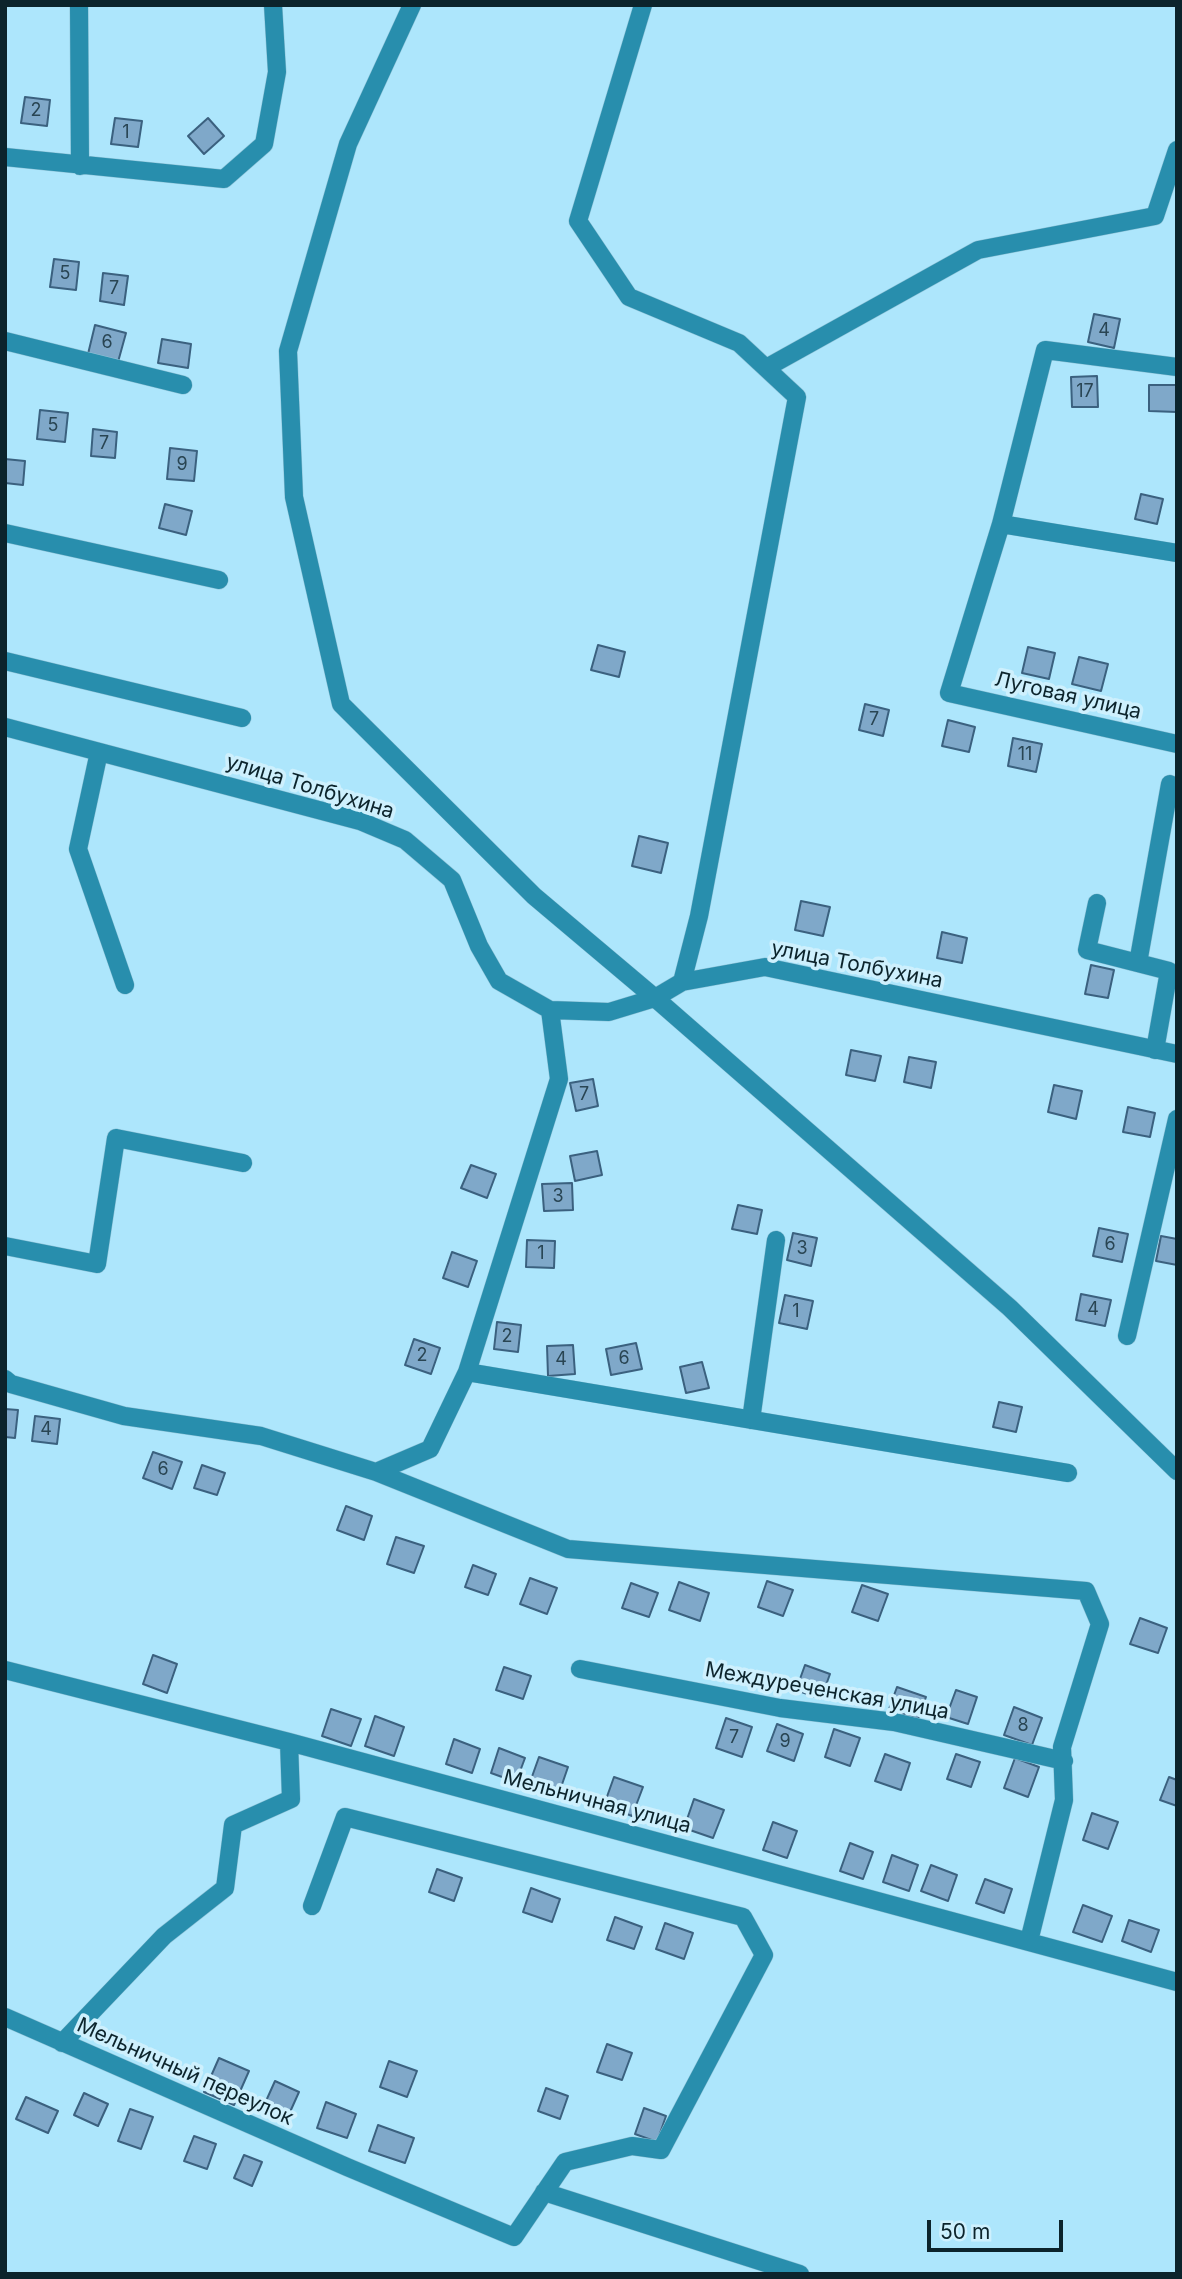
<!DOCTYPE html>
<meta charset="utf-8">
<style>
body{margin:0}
#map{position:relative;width:1182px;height:2279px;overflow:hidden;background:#ade6fc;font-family:Inter,sans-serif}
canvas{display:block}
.frame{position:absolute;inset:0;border:7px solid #0c242c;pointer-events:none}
.scale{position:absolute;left:927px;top:2220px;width:136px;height:32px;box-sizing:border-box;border:4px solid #0c242c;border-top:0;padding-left:9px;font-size:21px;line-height:24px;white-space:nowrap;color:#0c242c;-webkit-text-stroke:5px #cef0fd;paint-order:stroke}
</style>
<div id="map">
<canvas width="1182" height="2279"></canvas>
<div class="frame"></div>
<div class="scale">50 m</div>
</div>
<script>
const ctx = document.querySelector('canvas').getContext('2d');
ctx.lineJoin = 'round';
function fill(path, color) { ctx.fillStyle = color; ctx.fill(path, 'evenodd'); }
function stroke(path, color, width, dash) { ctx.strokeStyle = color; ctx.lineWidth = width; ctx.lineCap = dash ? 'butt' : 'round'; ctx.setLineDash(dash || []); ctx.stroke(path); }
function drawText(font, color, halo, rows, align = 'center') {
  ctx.font = font + ' Inter,sans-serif'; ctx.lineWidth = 7; ctx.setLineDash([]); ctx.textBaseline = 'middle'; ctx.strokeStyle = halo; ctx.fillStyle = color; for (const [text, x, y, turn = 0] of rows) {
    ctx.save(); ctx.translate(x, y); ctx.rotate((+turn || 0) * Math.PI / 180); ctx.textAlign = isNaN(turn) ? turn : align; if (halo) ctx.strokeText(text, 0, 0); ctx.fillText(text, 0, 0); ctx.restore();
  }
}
const building = new Path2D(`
 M25 97 50 100 47 126 21 123Z
 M115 118 142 121 138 147 111 144Z
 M208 118 224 136 204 154 188 136Z
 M54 259 79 262 76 290 50 287Z
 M103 273 128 276 124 305 100 301Z
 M1094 314 1120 319 1114 348 1088 342Z
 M95 325 126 333 118 362 88 354Z
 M162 339 191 344 188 368 158 363Z
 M1097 376 1098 407H1072L1071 377Z
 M1149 385H1177V412L1149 411Z
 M40 410 68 413 65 442 37 439Z
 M93 429 117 432 115 458 91 456Z
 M170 448 197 451 194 481 167 479Z
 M5 459 25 461 23 485 5 483Z
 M1141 494 1163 499 1157 524 1135 519Z
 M165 504 192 511 186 535 159 528Z
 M598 645 625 652 619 677 591 670Z
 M1028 647 1055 653 1049 679 1022 673Z
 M1079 657 1108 664 1101 691 1072 684Z
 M865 704 889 710 883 736 859 730Z
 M948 720 975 727 969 752 942 746Z
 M1013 738 1042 744 1036 772 1008 766Z
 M639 836 668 843 661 873 632 866Z
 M801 901 830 907 823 936 795 930Z
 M942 932 967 938 962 963 937 958Z
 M1091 965 1114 970 1108 998 1085 994Z
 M851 1050 881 1056 875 1081 846 1075Z
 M909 1057 936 1062 931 1088 904 1082Z
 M593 1079 598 1106 576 1111 570 1083Z
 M1054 1085 1082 1091 1076 1119 1048 1112Z
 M1128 1107 1155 1113 1150 1137 1123 1132Z
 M597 1151 602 1175 575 1181 570 1156Z
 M471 1165 496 1174 487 1198 461 1188Z
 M572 1183 573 1210 544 1211 542 1184Z
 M738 1205 762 1210 757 1234 732 1229Z
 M1099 1228 1128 1234 1122 1262 1093 1256Z
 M793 1233 817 1238 811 1266 787 1260Z
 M1161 1236 1177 1239V1265L1156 1261Z
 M527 1240 555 1241 554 1268 526 1267Z
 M452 1252 477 1261 468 1287 443 1278Z
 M1081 1294 1111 1300 1105 1326 1076 1320Z
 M785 1295 813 1301 807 1329 779 1323Z
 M497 1322 521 1325 518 1352 494 1349Z
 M414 1339 440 1348 431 1374 405 1365Z
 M636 1343 642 1369 611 1375 606 1349Z
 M573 1345 575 1374 548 1376 547 1346Z
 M702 1362 709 1388 686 1393 680 1367Z
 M999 1402 1022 1407 1016 1432 993 1427Z
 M5 1409 18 1410 15 1438 5 1437Z
 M35 1416 60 1419 57 1444 32 1441Z
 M153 1452 182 1462 172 1489 143 1478Z
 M202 1465 225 1473 217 1495 194 1488Z
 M346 1506 372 1516 364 1540 337 1530Z
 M396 1537 424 1546 414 1573 387 1564Z
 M473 1565 496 1574 488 1595 465 1587Z
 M530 1578 557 1588 547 1614 520 1604Z
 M767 1581 793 1590 783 1616 758 1607Z
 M679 1582 709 1593 700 1621 669 1610Z
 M631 1583 658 1593 649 1617 622 1608Z
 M862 1585 888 1594 878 1621 852 1612Z
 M1140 1618 1167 1628 1158 1653 1130 1644Z
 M153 1655 177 1664 167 1693 143 1684Z
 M805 1665 830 1674 821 1699 796 1690Z
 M504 1667 531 1676 523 1699 496 1690Z
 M897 1687 926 1697 918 1719 889 1709Z
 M956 1690 977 1697 968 1724 946 1717Z
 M1014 1707 1042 1718 1032 1745 1004 1735Z
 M331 1709 361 1719 351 1746 322 1736Z
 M375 1716 404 1727 394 1756 365 1746Z
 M726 1718 752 1727 742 1757 716 1748Z
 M777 1724 803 1734 794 1761 767 1751Z
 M834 1729 860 1738 850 1766 825 1757Z
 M454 1739 480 1749 472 1773 446 1764Z
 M499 1748 525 1758 516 1782 491 1773Z
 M885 1754 910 1763 901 1790 875 1781Z
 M956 1754 980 1762 971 1787 947 1779Z
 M539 1757 568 1767 558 1796 529 1785Z
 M1015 1758 1039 1767 1028 1797 1004 1788Z
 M614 1777 643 1787 632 1816 604 1805Z
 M1169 1777 1177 1780V1806L1160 1800Z
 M694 1799 724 1810 713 1838 684 1828Z
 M1092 1813 1118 1822 1108 1849 1083 1840Z
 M773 1822 797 1831 787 1858 763 1850Z
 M850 1843 873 1852 863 1879 840 1871Z
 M892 1855 918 1865 909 1891 883 1882Z
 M931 1865 957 1875 948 1901 921 1891Z
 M437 1869 462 1878 454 1901 429 1892Z
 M985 1879 1012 1889 1004 1913 976 1903Z
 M531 1888 560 1899 552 1922 523 1912Z
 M1083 1905 1112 1916 1102 1942 1073 1932Z
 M615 1917 642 1927 634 1949 607 1940Z
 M1129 1920 1159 1930 1151 1952 1122 1941Z
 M665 1923 693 1933 684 1959 656 1949Z
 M607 2044 632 2053 622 2080 597 2072Z
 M219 2058 249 2071 234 2105 204 2092Z
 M389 2061 417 2071 407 2097 380 2087Z
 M275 2081 299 2092 290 2112 266 2101Z
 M546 2088 568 2096 560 2119 538 2111Z
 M84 2093 108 2104 98 2126 74 2115Z
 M26 2097 58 2111 48 2133 16 2119Z
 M326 2102 356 2114 347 2138 317 2128Z
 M644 2108 666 2116 657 2142 635 2134Z
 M130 2109 153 2117 141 2149 118 2141Z
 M378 2125 414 2138 405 2163 369 2151Z
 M194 2136 216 2144 207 2169 184 2161Z
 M244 2155 262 2162 252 2186 234 2178Z`);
fill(building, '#7fa8c9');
stroke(building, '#3b617f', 2);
const minor = new Path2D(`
 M79 5 80 166
 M412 5 348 144 288 351 294 497 341 704 534 896 655 998 1010 1308 1177 1471
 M643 5 578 221 629 297 739 343 797 397 699 916 682 982
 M5 157 224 179 264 144 277 72 273 5
 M5 341 183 385
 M1177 367 1045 350 1001 524 1177 553
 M766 368 978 250 1155 216 1177 150
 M1001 524 949 693 1177 744
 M5 533 219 580
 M5 661 242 718
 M5 727 360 821 405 840 452 880 479 946 499 981 550 1010 609 1012 655 998 682 982 765 967 1177 1054
 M99 752 78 849 125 985
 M1097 903 1087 950 1169 971 1155 1050
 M1138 963 1170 784
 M550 1010 559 1079 467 1372 1068 1473
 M5 1246 97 1264 116 1138 243 1163
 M1127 1336 1177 1119
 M467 1372 430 1449 376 1472 568 1549 1086 1591 1100 1624 1062 1747 1064 1800 1029 1941
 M5 1379 11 1384 124 1416 261 1436 376 1472
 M751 1420 776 1240
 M580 1669 780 1708 894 1722 1064 1761
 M5 1670 289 1742 1177 1982
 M5 2017 347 2167 514 2237 565 2162 632 2146 661 2150 764 1955 743 1917 345 1817 312 1906
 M62 2043 164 1936 225 1888 233 1825 291 1799 289 1742
 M544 2192 800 2274`);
stroke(minor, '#90c3d7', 19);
stroke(minor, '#288ead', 18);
drawText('18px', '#294553', null, [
 ["2",36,111],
 ["1",126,133],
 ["5",65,274],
 ["7",114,289],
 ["4",1104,331],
 ["6",107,343],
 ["17",1085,392],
 ["5",53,426],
 ["7",104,444],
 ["9",182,465],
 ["7",874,720],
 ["11",1025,755],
 ["7",584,1095],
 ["3",558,1197],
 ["6",1110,1245],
 ["3",802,1249],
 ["1",541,1254],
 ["4",1093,1310],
 ["1",796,1312],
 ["2",507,1337],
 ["2",422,1356],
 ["6",624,1359],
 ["4",561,1360],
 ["4",46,1430],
 ["6",163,1470],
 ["8",1023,1726],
 ["7",734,1738],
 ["9",785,1742]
]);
drawText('21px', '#0c242c', '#cef0fd', [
 ["Луговая улица",1068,696,13],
 ["улица Толбухина",310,787,17],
 ["улица Толбухина",857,965,11],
 ["Междуреченская улица",827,1691,10],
 ["Мельничная улица",597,1802,15],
 ["Мельничный переулок",185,2072,24]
]);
</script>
